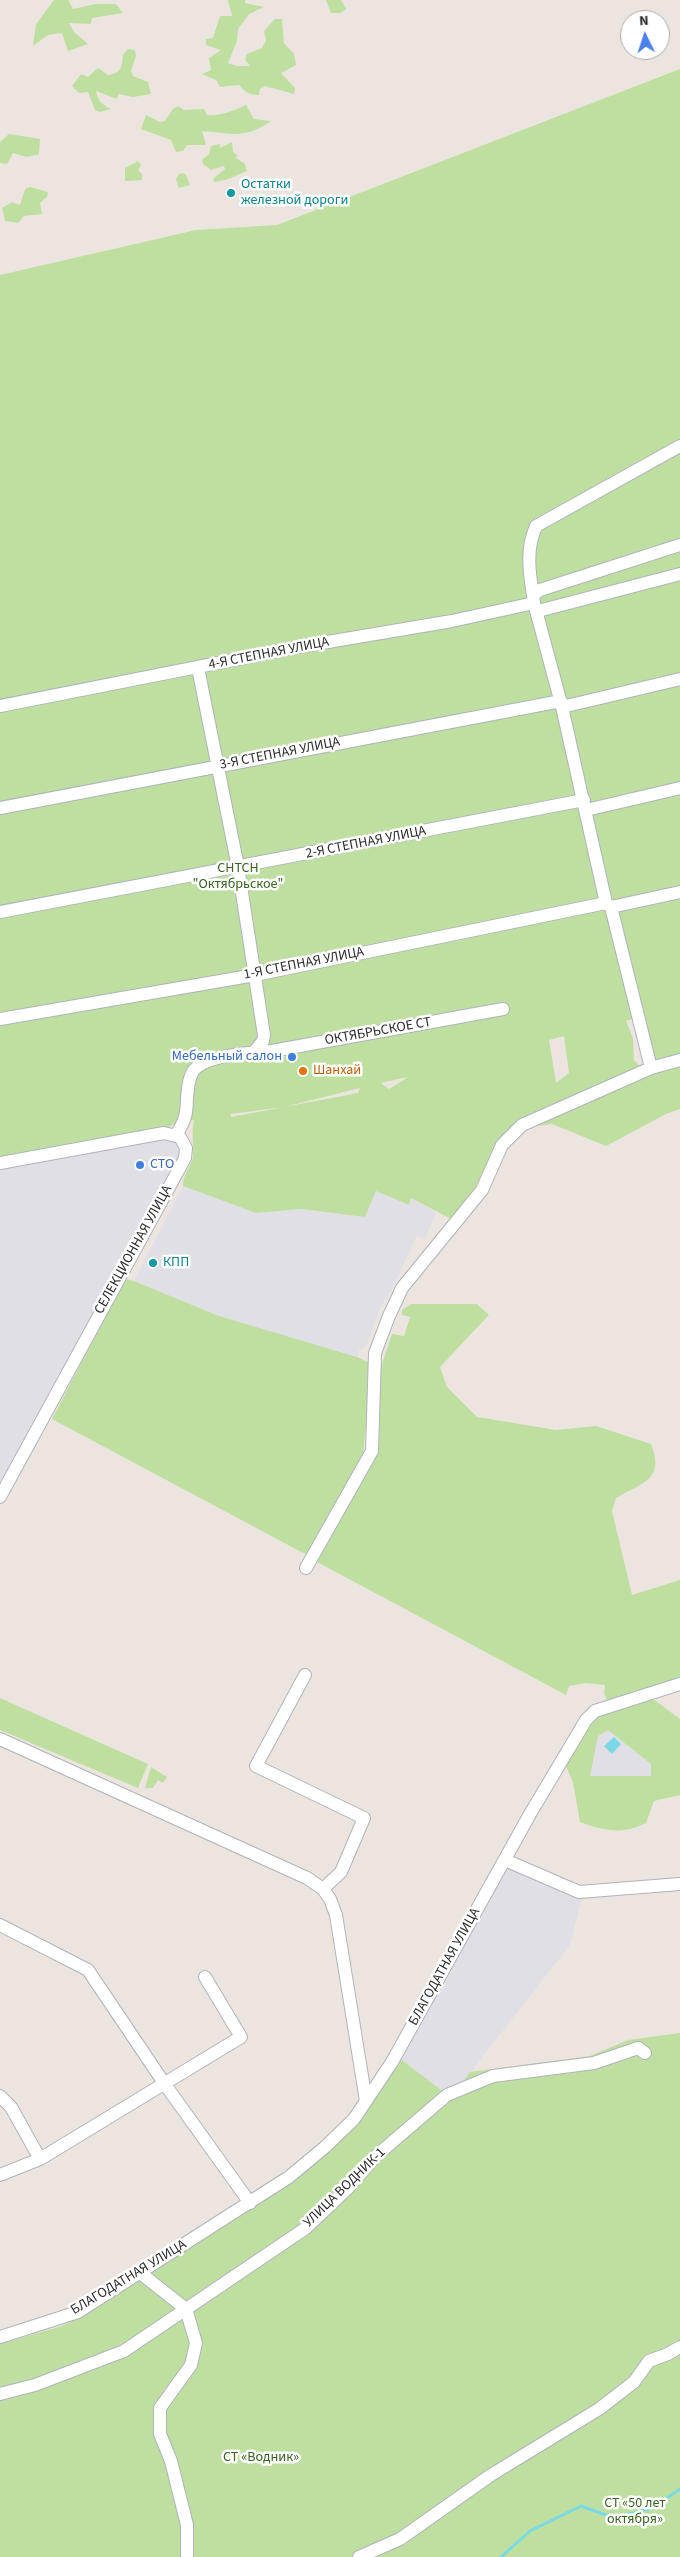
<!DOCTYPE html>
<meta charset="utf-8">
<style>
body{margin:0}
#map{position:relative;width:680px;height:2557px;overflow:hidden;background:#ece5df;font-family:"Source Sans 3",sans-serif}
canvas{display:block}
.north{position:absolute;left:620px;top:10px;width:50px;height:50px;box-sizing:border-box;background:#fff;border:1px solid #ababab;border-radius:50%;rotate:356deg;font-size:14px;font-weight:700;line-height:20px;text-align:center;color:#2c2c2c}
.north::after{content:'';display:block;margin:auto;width:18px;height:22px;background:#4c80ed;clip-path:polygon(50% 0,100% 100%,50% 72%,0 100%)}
</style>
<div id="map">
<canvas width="680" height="2557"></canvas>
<div class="north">N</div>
</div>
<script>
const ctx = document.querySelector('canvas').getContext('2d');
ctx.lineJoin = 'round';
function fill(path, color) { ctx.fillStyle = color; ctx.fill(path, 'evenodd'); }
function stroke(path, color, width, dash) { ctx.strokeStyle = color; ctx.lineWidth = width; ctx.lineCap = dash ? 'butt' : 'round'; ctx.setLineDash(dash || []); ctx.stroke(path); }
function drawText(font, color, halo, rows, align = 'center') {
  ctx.font = font + ' "Source Sans 3",sans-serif'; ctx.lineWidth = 5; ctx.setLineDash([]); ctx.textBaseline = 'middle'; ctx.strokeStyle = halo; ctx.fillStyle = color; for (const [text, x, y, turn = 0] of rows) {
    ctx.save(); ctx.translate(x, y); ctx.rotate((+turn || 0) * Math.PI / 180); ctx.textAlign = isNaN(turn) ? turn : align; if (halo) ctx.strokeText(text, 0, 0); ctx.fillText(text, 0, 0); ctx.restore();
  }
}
fill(new Path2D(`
 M170 1136 183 1149 0 1490V1166Z
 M183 1186 256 1213 301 1209 365 1217 376 1191 409 1205 411 1198 436 1212 425 1239 416 1237 394 1286 381 1307 366 1346 359 1350 357 1357 219 1316 134 1281Z
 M608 1730 651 1764 652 1776H589L598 1735Z
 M507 1866 582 1897 570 1945 461 2084 441 2090 398 2057Z`), '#e0dfe6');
fill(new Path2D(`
 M54 0H68L73 9 96 4H116L123 13 92 18 91 24 69 23 74 32 88 44 68 51 62 33 48 35 33 46 36 24Z
 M228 0H245V3L264 7 249 14 238 29 237 41 228 63 237 66H250L245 60 247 54 262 48 266 40 264 31 275 19H282L284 43 294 54 296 65 281 73 295 88 294 94 265 86 260 89 259 95C249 95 245 92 239 85L220 87 216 80 202 74 211 70 209 58 221 50 206 45V39L213 38 220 16H232Z
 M326 0H341L346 9 340 13H331Z
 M128 49 135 50 136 56 131 71 133 76 148 82 151 94 133 97 119 94 117 99 96 91C97 99 103 106 111 109L100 112 95 110 88 92 79 93 72 86 81 74 88 77 98 68 108 75C122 73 122 67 123 55Z
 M680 69V1057L647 1067 633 1019 626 1021 633 1038 634 1060 643 1069 521 1124 480 1189 453 1220 411 1198 409 1205 376 1191 365 1217 301 1209 256 1213 183 1186C183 1173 192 1166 193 1156 194 1144 191 1132 194 1120L179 1122 164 1129 0 1159V275L196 230 277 225ZM564 1036 569 1073 556 1083 549 1040ZM408 1077 389 1089 381 1083ZM360 1088 358 1093 231 1117V1114L284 1107Z
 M246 105 254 119 271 121C244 140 231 133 202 131L206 145H187L183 151 176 152 171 140 141 129 146 115 160 122 165 121 173 109 178 106 184 110 204 109 207 115C222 116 233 111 246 105Z
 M9 134 40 139 39 154 27 157 13 153 7 164 0 163V142Z
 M232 142 233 152 238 156 235 157 245 164 247 171C237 175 226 181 214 182L213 179 225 169 224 166 211 170 203 164 202 160 209 154 211 146 220 144V148Z
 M138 161 141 165 138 170 142 174V180L125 181V168Z
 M183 173 186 175 190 185 179 188 176 179 179 174Z
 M30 187 48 192 47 197 40 203 42 214 24 216 18 223 5 221 2 208 12 202 20 205 25 189Z
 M680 1065V1109L666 1114 606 1146 552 1124 529 1127 653 1072Z
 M125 1279 134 1281 219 1316 357 1357 372 1364 363 1455 307 1555 52 1419Z
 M411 1304H477L489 1315 440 1367 447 1387 477 1417 556 1430 596 1426 651 1444C665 1480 643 1482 616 1498L612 1511 632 1595 680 1580V1682L618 1701 607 1700 604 1694 605 1685 586 1683 569 1686 566 1695 319 1563 316 1559 379 1442 381 1367 392 1334 404 1336 410 1317 402 1315V1310Z
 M0 1698 148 1764 138 1788 0 1730Z
 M653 1699 680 1719V1795L654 1801 646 1823C621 1835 605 1831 580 1822L573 1782 565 1764 596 1716ZM608 1730 651 1764V1776H590L598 1736Z
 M151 1767 167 1777 163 1783 158 1780 153 1788H145Z
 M680 2033V2557H0V2344L62 2326 87 2313 328 2151 398 2057 441 2090 461 2084 470 2072 590 2056 628 2040Z`), '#bedfa0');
fill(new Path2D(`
 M614 1737 621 1744 612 1754 604 1746Z`), '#7ad9e6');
stroke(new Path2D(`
 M501 2557 530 2531 581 2506 614 2518 653 2508 680 2489`), '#7ad9e6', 3);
const minor = new Path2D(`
 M533 595C529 571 526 549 536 526L680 446
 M534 603 533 595 540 590 680 545
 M538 611 680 574
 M198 668 238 867 264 1035 263 1041 254 1052
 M0 706 304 646 452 621 534 603 562 707 606 903
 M562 707 680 679
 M0 808 561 701
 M586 810 680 788
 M606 903 611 907 651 1068
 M611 907 680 892
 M0 912 584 800
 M0 1019 255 975 606 903
 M176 1135C190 1113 185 1110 188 1088 189 1082 190 1074 194 1070 206 1055 254 1052 272 1051L503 1009
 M0 1163 164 1133 180 1137 186 1148 185 1158 0 1497
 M306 1568 372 1451 375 1353 389 1316 402 1288 482 1190 502 1145 522 1125 651 1068 680 1060
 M305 1675 256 1766 364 1818 341 1872 323 1889
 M0 1739 307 1878 323 1889 330 1899 336 1915 366 2101
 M505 1860 579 1892 680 1884
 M0 1925 88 1970 164 2083 250 2203
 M0 2096 11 2107 40 2159
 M0 2175 40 2159 241 2037 205 1977
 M139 2272 186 2309 196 2343 191 2365 160 2408V2434L171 2461 187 2525V2557
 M0 2337 78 2312 289 2177 325 2147 354 2119 392 2062 530 1814 586 1720 595 1711 680 1684
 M0 2394 35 2385 124 2351 306 2228 347 2189 376 2156 447 2095 493 2076 594 2063 638 2048 645 2053
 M359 2557 400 2539 491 2475 599 2409 634 2382 649 2361 668 2354 680 2347`);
stroke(minor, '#afb3bb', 14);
stroke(minor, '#fff', 12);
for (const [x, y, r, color] of [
 [231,193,5,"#0f9aa8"],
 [292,1057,5,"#3f7fe0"],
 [303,1071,5,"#e8710a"],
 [140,1165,5,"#3f7fe0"],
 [153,1263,5,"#0f9aa8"]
]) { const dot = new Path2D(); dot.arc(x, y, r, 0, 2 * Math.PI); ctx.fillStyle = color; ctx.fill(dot); stroke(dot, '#fff', 2); }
drawText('14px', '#0d838f', '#fff', [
 ["Остатки",241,185],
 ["железной дороги",241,201],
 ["КПП",163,1263]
], 'left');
drawText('14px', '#2c2c2c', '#fff', [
 ["4-Я СТЕПНАЯ УЛИЦА",269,654,-11],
 ["3-Я СТЕПНАЯ УЛИЦА",280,754,-11],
 ["2-Я СТЕПНАЯ УЛИЦА",366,843,-11],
 ["1-Я СТЕПНАЯ УЛИЦА",304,964,-11],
 ["ОКТЯБРЬСКОЕ СТ",378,1032,-10],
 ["СЕЛЕКЦИОННАЯ УЛИЦА",134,1250,-61],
 ["БЛАГОДАТНАЯ УЛИЦА",445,1967,-61],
 ["УЛИЦА ВОДНИК-1",345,2188,-44],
 ["БЛАГОДАТНАЯ УЛИЦА",129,2278,-31]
]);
drawText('14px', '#386420', '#fff', [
 ["СНТСН",238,869],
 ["\"Октябрьское\"",238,885],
 ["СТ «Водник»",261,2458],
 ["СТ «50 лет",635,2504],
 ["октября»",635,2520]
]);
drawText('14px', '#366cbe', '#fff', [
 ["Мебельный салон",282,1057],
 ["СТО",150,1165,"left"]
], 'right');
drawText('14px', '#c56008', '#fff', [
 ["Шанхай",313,1071]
], 'left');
</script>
